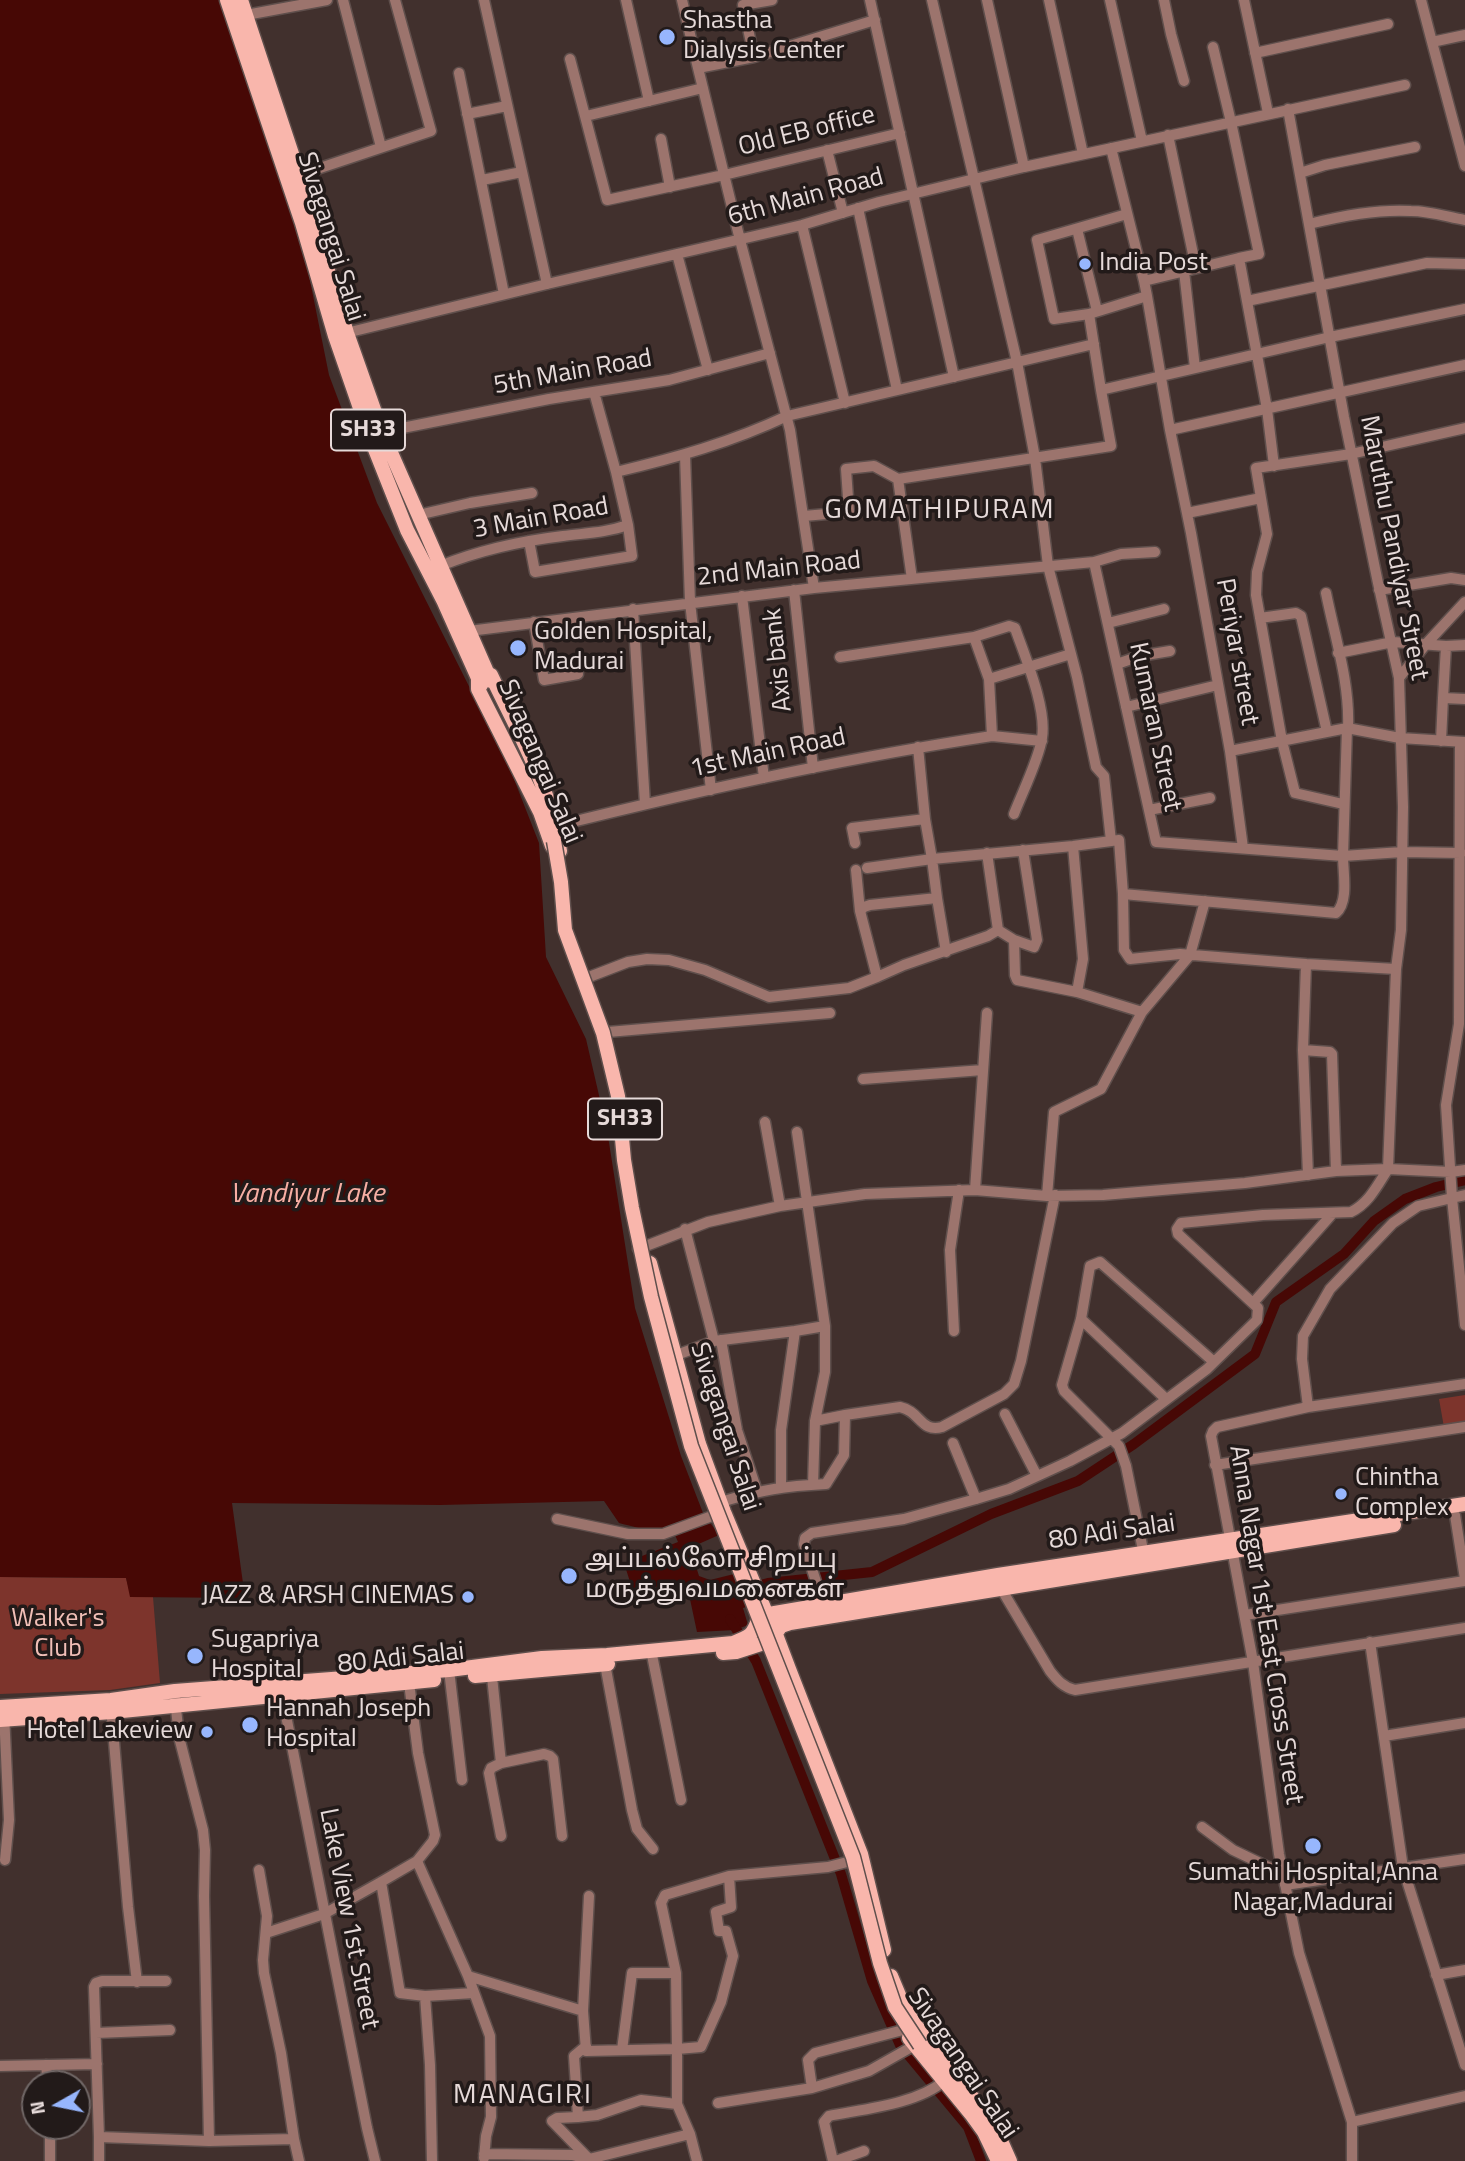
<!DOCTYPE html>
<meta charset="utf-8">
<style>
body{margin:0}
#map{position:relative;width:1465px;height:2161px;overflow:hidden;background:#41302d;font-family:"Titillium Web",sans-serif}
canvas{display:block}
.north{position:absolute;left:21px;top:2070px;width:70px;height:70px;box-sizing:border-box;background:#221a19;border:2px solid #706766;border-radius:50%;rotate:261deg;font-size:19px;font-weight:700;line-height:28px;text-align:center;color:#e6dad9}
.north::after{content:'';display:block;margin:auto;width:24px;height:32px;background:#97b6fd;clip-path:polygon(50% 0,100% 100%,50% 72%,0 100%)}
</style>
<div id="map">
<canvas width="1465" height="2161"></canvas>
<div class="north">N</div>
</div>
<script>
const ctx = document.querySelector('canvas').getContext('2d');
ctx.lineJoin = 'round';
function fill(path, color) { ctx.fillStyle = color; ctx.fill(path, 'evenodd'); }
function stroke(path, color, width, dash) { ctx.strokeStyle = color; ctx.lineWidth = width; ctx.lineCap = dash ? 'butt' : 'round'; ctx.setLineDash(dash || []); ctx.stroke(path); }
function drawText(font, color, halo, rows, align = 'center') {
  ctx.font = font + ' "Titillium Web","Noto Sans Tamil",sans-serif'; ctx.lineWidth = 7; ctx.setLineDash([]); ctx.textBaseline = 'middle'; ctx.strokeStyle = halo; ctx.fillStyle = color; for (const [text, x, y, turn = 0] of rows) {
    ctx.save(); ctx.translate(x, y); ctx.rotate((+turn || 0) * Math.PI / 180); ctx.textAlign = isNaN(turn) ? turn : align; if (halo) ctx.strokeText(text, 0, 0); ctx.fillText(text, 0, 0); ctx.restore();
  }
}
fill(new Path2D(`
 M1465 1395V1430L1445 1433 1439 1399Z
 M0 1577 126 1578 131 1596 153 1597 160 1683 110 1690 0 1694Z`), '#7d342c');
fill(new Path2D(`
 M0 0H220L303 246 329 375 377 503 508 764 539 843 546 957 586 1039 607 1130 635 1308 681 1456 703 1513 719 1535 694 1546 693 1557 699 1576 710 1580 746 1571 756 1604 743 1608 748 1625 735 1630 697 1632 687 1585 632 1588 624 1563 678 1542 672 1528C656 1534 635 1527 619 1523L604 1501 440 1505 232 1503 245 1598 130 1597 126 1578 0 1577Z`), '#470805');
stroke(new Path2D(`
 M749 1588 768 1583 872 1572 991 1514 1078 1481 1134 1444 1255 1354 1276 1302 1344 1254 1374 1221 1405 1199 1436 1187 1465 1180
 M730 1619 756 1661 841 1874 872 1981 900 2045 968 2127 981 2161`), '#470805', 10);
const minor = new Path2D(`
 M343 0 381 147
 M484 0 547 284
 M626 0 649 101
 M682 0 698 68
 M772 0 743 5 754 57 698 68 740 240 790 430 814 588
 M870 0 954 377
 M932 0 1017 362 1035 458 1048 566 1077 677 1096 767 1104 776 1111 841
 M987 0 1024 167
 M1049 0 1083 154
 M1110 0 1142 141
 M1164 0 1171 34 1184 81
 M1244 0 1268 113
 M1421 0 1432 42
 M246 15 327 0
 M1465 35 1432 42 1465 166
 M1213 47 1231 122 1259 254 1239 258
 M1255 53 1388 24
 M754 57 875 20
 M570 59 607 200 724 175 900 133
 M459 73 504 294
 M1288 109 1344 417 1378 583 1399 678 1403 807 1401 930 1396 969 1388 1169
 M467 114 507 106
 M586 116 703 88
 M1168 135 1196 268
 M661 139 670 187
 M1111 148 1144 281 1239 258 1267 409 1274 466
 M827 150 843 213
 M1300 173 1325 165 1415 147
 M299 175 431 131 395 0
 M482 180 522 172
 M858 208 897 390
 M1309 224C1342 216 1377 209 1411 211 1429 211 1448 217 1465 220
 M802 225 845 403
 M1077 229 1097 311
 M677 254 708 370
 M1184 271 1195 368
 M1144 281 1147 296 1089 314 1101 390 1330 337 1465 309
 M1147 296 1170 430
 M1247 301 1427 263 1465 264
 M1089 314 1054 319 1037 240 1127 214
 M342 334 547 284 802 225 879 202 1024 167 1405 85
 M594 392 616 472
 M382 432 549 399 669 380 770 353
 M685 455 690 602 711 790
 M1187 513 1261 498
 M418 515 470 503 532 493
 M804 516 849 512 846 469 874 466 898 479
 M529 541 535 572 632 556 628 525
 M1094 562 1156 842 1343 856C1343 872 1349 902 1336 913L1123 894
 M440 566C480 550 521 541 563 536 586 533 605 533 628 525L616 472C675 458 732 442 787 416L1094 344
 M912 579 898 479 1111 446 1101 390
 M794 590 813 768
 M1379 590 1451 578 1465 580
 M1326 593C1335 638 1350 683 1348 728
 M742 596 764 778
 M633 609 645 804
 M1260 618 1296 613 1301 616 1327 732
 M534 622 544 680 578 674
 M1108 623 1164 609
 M469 631 814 588 1094 562 1121 554 1155 552
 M974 637 1009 626 1015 628C1025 657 1047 708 1042 738 1039 759 1022 793 1014 814
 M1465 645 1446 646 1443 698 1465 699
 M1338 653 1393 642 1446 646
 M840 657 974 637 989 679 1071 654
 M1117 664 1140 656 1170 651
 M1399 678 1427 643 1465 602
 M989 679 992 736 1042 741
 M1126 707 1218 685
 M1347 728 1400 738 1465 742
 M1441 741 1443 698
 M918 747 925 819
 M1230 751 1243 848
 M1343 804 1295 793 1282 741 1256 595 1257 572 1267 534 1256 468 1351 454 1465 428
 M1149 810 1210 798
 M556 826C700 790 845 758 992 736
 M855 843 852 828 925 819 932 859 867 868
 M987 853 998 930 1014 940 1034 947 1037 940 1023 850
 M1461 853 1402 852 1343 856 1347 728 1230 751 1191 533 1170 430 1465 365
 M856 870 860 911
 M937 898 946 952
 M1014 940 1015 975 1017 980 1077 992
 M589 977 628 962 647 959 669 960 705 970 769 997 849 988 877 977 860 911 864 907 870 905 937 898 932 859 1073 846 1119 840 1123 894 1124 950 1130 959 1180 954 1306 964
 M877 977 904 965 988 936 998 930
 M1142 1012 1190 955 1205 901
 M608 1032 830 1013
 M1303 1050 1308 1175
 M863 1079 983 1070
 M765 1122 780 1206
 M1336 1171 1332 1054 1330 1052 1303 1050 1306 964 1396 969
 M975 1190 987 1013
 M1465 1195 1452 1198 1465 1325
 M1047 1196 1054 1112 1101 1089 1142 1012 1077 992 1083 959 1073 846
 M685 1229 714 1341
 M638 1249 708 1222 780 1206 865 1194 975 1190 1047 1196 1103 1195 1245 1183 1336 1171 1388 1169 1451 1172 1465 1170
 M1253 1303 1333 1213
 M1081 1319 1166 1399
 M825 1326V1372L815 1421 845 1415
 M795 1331 825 1326 797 1132
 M954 1331 950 1250 959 1190
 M721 1340 737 1430 757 1491
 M674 1356 714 1341 795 1331 781 1430V1487
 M1308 1407 1465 1384
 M1005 1414 1037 1476
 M953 1443 976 1499
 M1215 1465 1465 1427
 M813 1485 815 1421
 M721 1502C760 1490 785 1486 826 1484L844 1455 845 1415 900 1407C920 1411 921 1433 942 1427L1004 1394 1014 1384 1021 1361 1055 1195
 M1455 1515 1465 1579
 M557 1519 628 1534H663L723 1512
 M1145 1560 1126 1466 1119 1446 1064 1391 1062 1385 1081 1319 1090 1266 1100 1262 1214 1362
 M999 1585 1050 1671C1057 1680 1063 1687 1075 1690L1465 1628
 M820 1606 818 1588 804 1544 805 1538 812 1533 904 1519 976 1499 1009 1489 1070 1461 1122 1433 1207 1369 1257 1320 1258 1308 1178 1234 1177 1229 1181 1223 1263 1215 1351 1212C1369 1203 1377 1186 1388 1169
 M1245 1615 1465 1581
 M1370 1642 1403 1868 1465 2065
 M651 1650 681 1800
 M606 1658 605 1664 632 1810 637 1829 653 1849
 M491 1667 501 1763 491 1768 489 1773 501 1836
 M449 1670 462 1780
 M281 1690 367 2128 375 2161
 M175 1699 179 1737 203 1830 205 1850 204 1896 209 2141
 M111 1706 128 1907 137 1982
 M4 1713 9 1820 5 1860
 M1384 1736 1465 1723
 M501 1763 544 1754 550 1756 553 1759 562 1836
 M1202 1827 1233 1850 1283 1874
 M417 1861 468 1976 583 2011
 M259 1870 267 1916 263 1960 264 1973 281 2053 294 2139
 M729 1876 731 1907 716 1912 719 1931H726L733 1956 721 2002 701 2047 677 2049 676 1973 661 1903 665 1895 729 1876 828 1867 851 1861
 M381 1882 400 1993 425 1996 474 1993
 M1285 1885 1465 1859
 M589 1896 583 2011 586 2051 677 2049V2104L690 2134 697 2161
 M266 1933 324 1914 381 1882 417 1861 433 1841 435 1835 418 1753 408 1675
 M1436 1975 1465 1970
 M468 1976 490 2036 491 2117 486 2136 484 2158
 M425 1996 430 2065 432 2161
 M96 2033 170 2030
 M586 2046 574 2056 578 2117 557 2118 552 2121 589 2159
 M622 2050 632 1973H676
 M46 2065 48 2084
 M0 2066 97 2064
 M812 2088 808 2060 815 2053 903 2030
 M718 2103 812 2088 869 2071 915 2045
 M578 2117 597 2115 641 2100 677 2104
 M1352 2122 1465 2096
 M50 2126V2161
 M99 2137 209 2141 294 2139 299 2161
 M484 2154 572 2155 589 2159 690 2134
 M99 2161V2137L94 1987 96 1983 102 1981H166
 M833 2161 824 2122 829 2116C864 2109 917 2104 944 2081
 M836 2161 864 2151
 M1352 2161V2122L1299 1953 1279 1854 1253 1662 1211 1436 1213 1431 1217 1427 1308 1407 1302 1359 1303 1336 1330 1289 1393 1223 1418 1206 1452 1198 1446 1105 1459 1024 1460 742`);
const major = new Path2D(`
 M227 0 302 223 335 336 370 437 407 530 443 600 481 685
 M241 0 299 175 347 333 382 432 491 681
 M487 673 491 675C518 732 551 788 560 851
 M478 679V689L540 812 552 846
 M650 1263 699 1444 724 1512 767 1615 773 1622 775 1632 789 1669 861 1854 884 1950
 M723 1653 736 1652 770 1641 781 1626 790 1623 1394 1525
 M475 1676 608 1664
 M0 1707 111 1700 175 1691 449 1670 542 1658 607 1655 733 1643C751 1636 752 1636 759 1618L763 1615 998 1575 1465 1504
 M0 1720 112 1712 434 1680
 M891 1976 904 2007 914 2023 994 2125 1010 2161
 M909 2038 971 2114 984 2132 998 2161`);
stroke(minor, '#5f4f4c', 13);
stroke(major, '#5f4f4c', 17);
stroke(minor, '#9c746d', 10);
stroke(major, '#f9b6ac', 14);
const majorBridge = new Path2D(`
 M554 841 561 882 565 930 603 1033 618 1096 624 1160 632 1208 651 1297 691 1446 853 1857 880 1963 895 2007 920 2045`);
stroke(majorBridge, '#5f4f4c', 17, []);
stroke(majorBridge, '#f9b6ac', 14);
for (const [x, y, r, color] of [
 [667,37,9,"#97b6fd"],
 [1085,264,7,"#97b6fd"],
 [518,648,9,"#97b6fd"],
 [1341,1494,7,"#97b6fd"],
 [569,1576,9,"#97b6fd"],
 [468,1597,7,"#97b6fd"],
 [195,1656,9,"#97b6fd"],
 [250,1725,9,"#97b6fd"],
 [207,1732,7,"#97b6fd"],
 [1313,1846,9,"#97b6fd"]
]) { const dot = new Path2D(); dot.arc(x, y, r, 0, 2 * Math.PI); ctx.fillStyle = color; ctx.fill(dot); stroke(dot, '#221a19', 2.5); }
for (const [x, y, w] of [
 [368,430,74],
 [625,1119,74]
]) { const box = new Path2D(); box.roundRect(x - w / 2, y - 20.5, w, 41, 5); ctx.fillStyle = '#221a19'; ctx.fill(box); stroke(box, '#e6dad9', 2); }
drawText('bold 24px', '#e6dad9', null, [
 ["SH33",368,430],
 ["SH33",625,1119]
]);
drawText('26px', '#e6dad9', '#221a19', [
 ["Shastha",683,22],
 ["Dialysis Center",683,52],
 ["India Post",1099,264],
 ["Golden Hospital,",534,633],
 ["Madurai",534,663],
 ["Chintha",1355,1479],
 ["Complex",1355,1509],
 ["அப்பல்லோ சிறப்பு",585,1561],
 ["மருத்துவமனைகள்",585,1591],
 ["JAZZ & ARSH CINEMAS",454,1597,"right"],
 ["Sugapriya",211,1641],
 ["Hospital",211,1671],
 ["Hannah Joseph",266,1710],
 ["Hospital",266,1740],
 ["Hotel Lakeview",193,1732,"right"],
 ["Sumathi Hospital,Anna",1313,1874,"center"],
 ["Nagar,Madurai",1313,1904,"center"]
], 'left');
drawText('26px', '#e6dad9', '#221a19', [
 ["Old EB office",807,132,-14],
 ["6th Main Road",806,198,-15],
 ["Sivagangai Salai",330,237,73],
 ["5th Main Road",573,373,-10],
 ["3 Main Road",541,519,-10],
 ["Maruthu Pandiyar Street",1393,548,79],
 ["2nd Main Road",779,570,-6],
 ["Periyar street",1236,652,80],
 ["Axis bank",779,660,-96],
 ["Kumaran Street",1154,727,78],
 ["1st Main Road",768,754,-12],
 ["Sivagangai Salai",539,762,67],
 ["Sivagangai Salai",724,1427,72],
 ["80 Adi Salai",1112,1533,-8],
 ["Anna Nagar 1st East Cross Street",1265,1625,81],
 ["80 Adi Salai",401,1659,-6],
 ["Lake View 1st Street",348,1919,79],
 ["Sivagangai Salai",962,2064,56]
]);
drawText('26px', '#f1bfb7', '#221a19', [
 ["Walker's",58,1620],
 ["Club",58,1650]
]);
ctx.letterSpacing = '2px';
drawText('28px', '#e6dad9', '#221a19', [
 ["GOMATHIPURAM",940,511],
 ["MANAGIRI",523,2096]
]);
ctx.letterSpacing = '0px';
drawText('italic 28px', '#f7aea3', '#221a19', [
 ["Vandiyur Lake",307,1195]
]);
</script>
